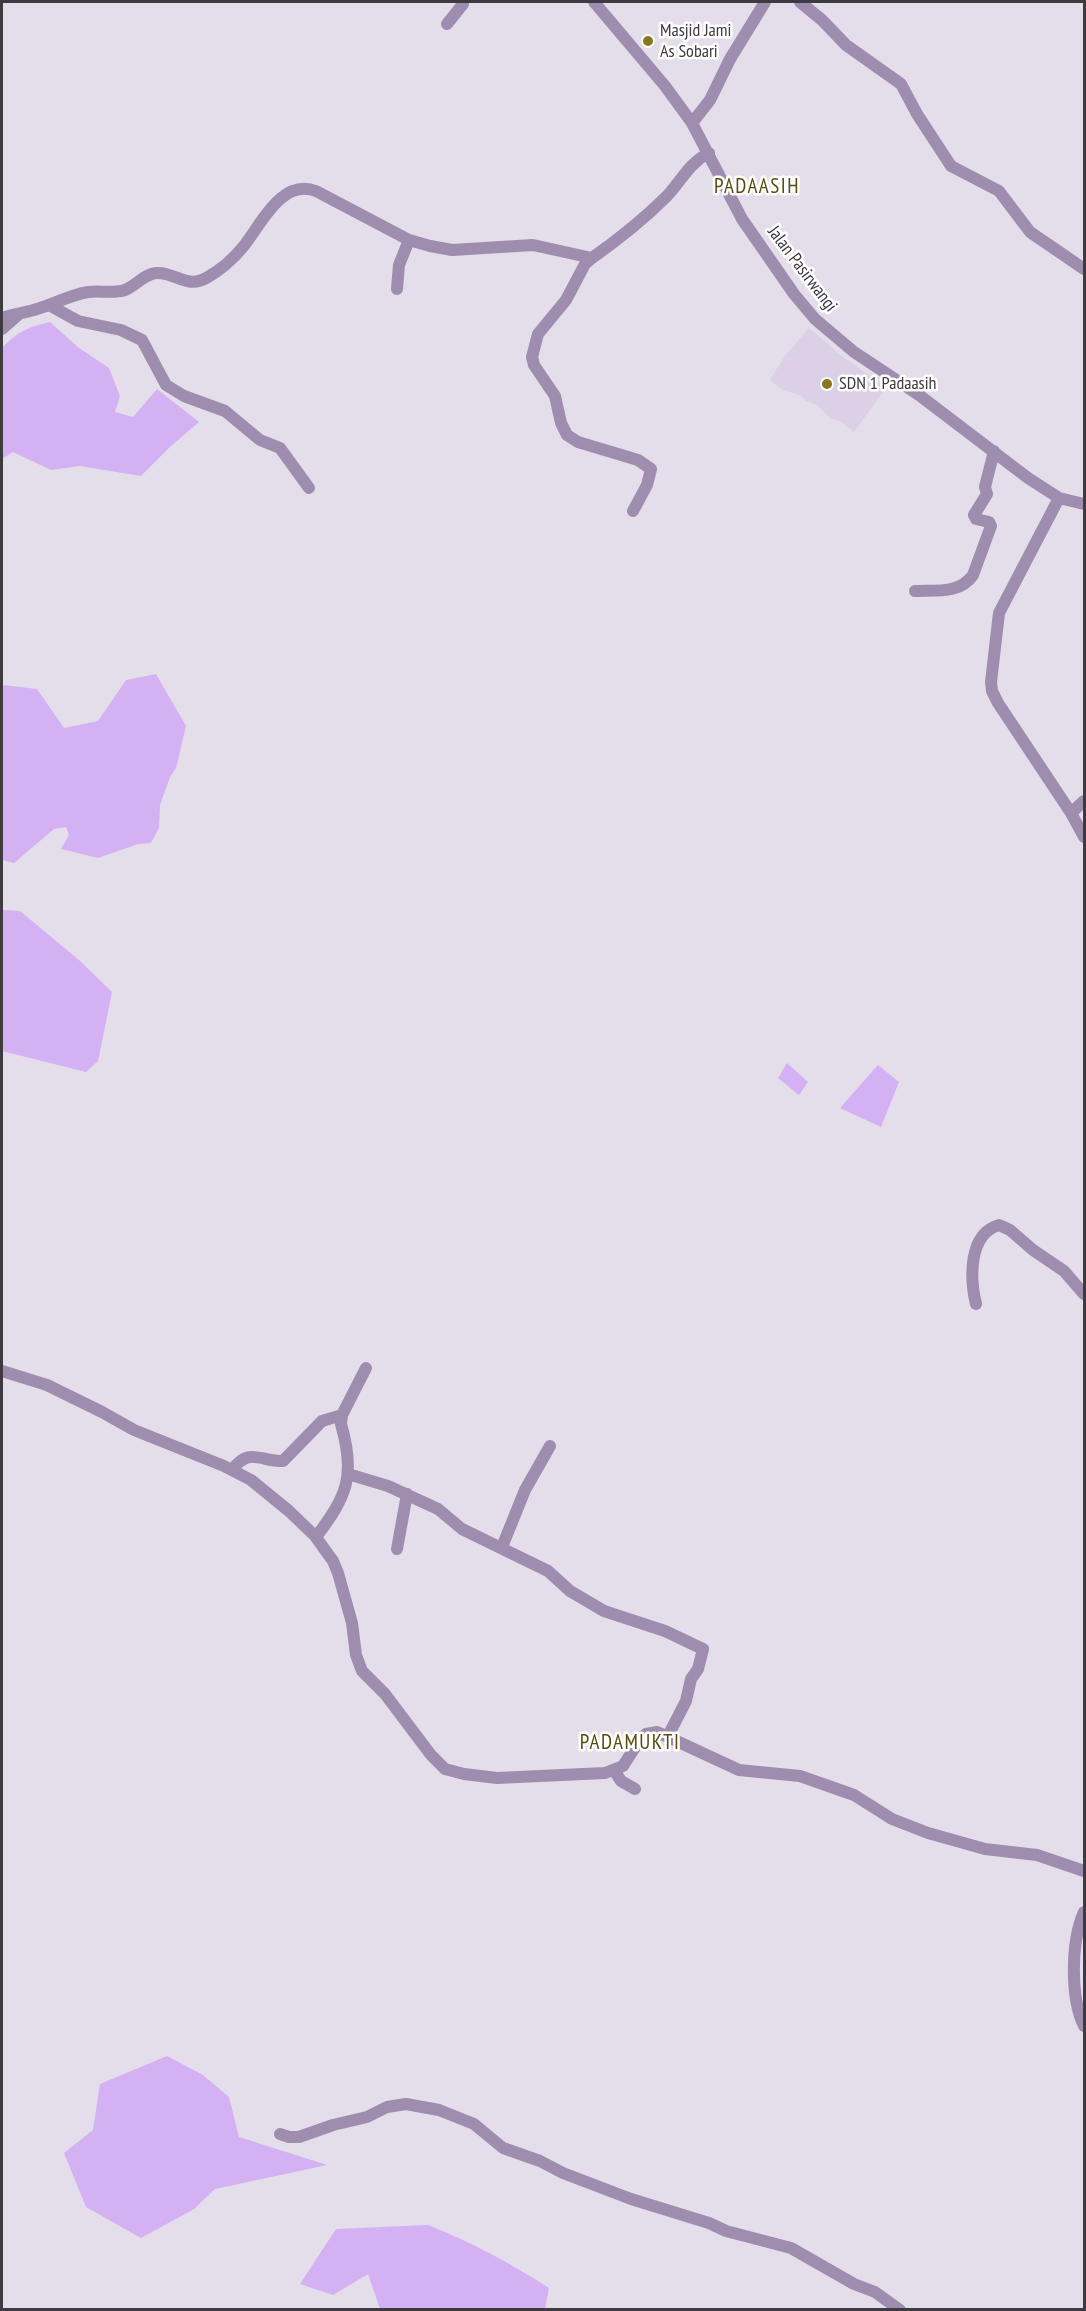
<!DOCTYPE html>
<style>
body{margin:0}
#map{position:relative;width:1086px;height:2311px;overflow:hidden;background:#e4ddea;font-family:"PT Sans Narrow",sans-serif}
canvas{display:block}
.frame{position:absolute;inset:0;border:3px solid #3e3b40;pointer-events:none}
</style>
<div id="map">
<canvas width="1086" height="2311"></canvas>
<div class="frame"></div>
</div>
<script>
const ctx = document.querySelector('canvas').getContext('2d');
ctx.lineJoin = 'round';
function fill(path, color) { ctx.fillStyle = color; ctx.fill(path, 'evenodd'); }
function stroke(path, color, width, dash) { ctx.strokeStyle = color; ctx.lineWidth = width; ctx.lineCap = dash ? 'butt' : 'round'; ctx.setLineDash(dash || []); ctx.stroke(path); }
function drawText(font, color, halo, rows, align = 'center') {
  ctx.font = font + ' "PT Sans Narrow",sans-serif'; ctx.lineWidth = 5; ctx.setLineDash([]); ctx.textBaseline = 'middle'; ctx.strokeStyle = halo; ctx.fillStyle = color; for (const [text, x, y, turn = 0] of rows) {
    ctx.save(); ctx.translate(x, y); ctx.rotate((+turn || 0) * Math.PI / 180); ctx.textAlign = isNaN(turn) ? turn : align; if (halo) ctx.strokeText(text, 0, 0); ctx.fillText(text, 0, 0); ctx.restore();
  }
}
fill(new Path2D(`
 M809 328 838 353 886 388 854 432 841 422 830 418 817 405 806 401 800 395 782 390 770 380 784 357Z`), '#dbd0e5');
fill(new Path2D(`
 M50 322 79 348 109 368 120 396 115 412 133 417 157 389 199 422 171 446 141 476 80 466 51 470 13 452 2 459V348C17 332 28 327 50 322Z
 M156 674 186 726 176 768 170 777 160 805 159 828 151 843 138 844 98 858 61 849 69 835 66 827 54 829 14 863 2 860V685L37 689 64 728 98 721 126 680Z
 M2 910 20 911 79 960 112 992 98 1061 86 1072 2 1051Z
 M787 1063 808 1082 799 1095 778 1078Z
 M878 1065 899 1082 881 1127 840 1108Z
 M167 2056 203 2075 229 2097 239 2137 327 2165 215 2189 194 2209 141 2238 86 2207 64 2153 93 2130 100 2084Z
 M428 2225C471 2242 510 2263 549 2288L545 2309H380L368 2274 333 2295 300 2284 336 2229Z`), '#d4b1f3');
stroke(new Path2D(`
 M594 2 665 86 692 123 742 219 794 294 815 319 854 352 919 395 1028 478 1059 498 1084 504
 M800 2 822 20 846 45 901 84 917 114 951 166 999 191 1030 232 1084 269
 M447 24 463 4 462 2
 M692 123 710 100 730 59 765 2
 M592 258 585 264 566 300 538 334 532 357 534 365 555 396 561 423 567 435 578 442 638 460 651 469 647 485 633 511
 M397 289 399 265 409 240
 M49 305 78 321 121 330 142 340 166 385 184 396 225 411 260 440 280 448 309 488
 M2 318C12 314 25 313 37 309 54 304 70 295 88 292 100 290 113 294 125 290 136 286 144 274 156 273 177 272 186 290 208 277 222 269 233 259 243 247 261 225 281 178 316 191L409 240 430 246 452 250 533 245 592 258C619 239 644 219 667 196 682 180 689 163 709 153
 M2 329 18 315
 M1059 498 999 613 991 682 992 691 998 703 1071 813 1084 837
 M915 591C936 590 960 594 973 575L991 526 989 522 976 519 974 515 987 494 985 487 994 451
 M1071 813 1084 801
 M976 1304C970 1279 968 1234 999 1225L1010 1230 1033 1250 1064 1271 1084 1294
 M2 1371 47 1385 102 1412 134 1430 224 1466 251 1480 289 1511 315 1536 333 1561 338 1573 352 1623 356 1655 362 1671 385 1694 431 1755 445 1769 464 1774 497 1778 605 1773 623 1766 641 1738 646 1734 657 1732 739 1770 800 1776 854 1795 892 1819 928 1833 985 1849 1037 1855 1084 1871
 M232 1470C249 1447 259 1461 283 1461L322 1421 342 1415
 M348 1474 388 1486 438 1509 462 1529 548 1571 570 1591 604 1611 665 1631 703 1649 698 1669 691 1679 686 1701 668 1736
 M316 1537C347 1496 356 1476 341 1424L342 1415 366 1368
 M502 1547 525 1490 550 1446
 M397 1549 407 1494
 M614 1770 621 1781 635 1789
 M1084 1912C1071 1941 1070 1997 1084 2026
 M280 2134 289 2137H299L333 2125 367 2117 387 2107 406 2104 439 2110 474 2124 503 2148 540 2161 563 2173 631 2199 709 2223 726 2231 791 2248 854 2284 875 2292 900 2310`), '#9f8daf', 12);
for (const [x, y, r, color] of [
 [648,41,6,"#88781d"],
 [827,384,6,"#88781d"]
]) { const dot = new Path2D(); dot.arc(x, y, r, 0, 2 * Math.PI); ctx.fillStyle = color; ctx.fill(dot); stroke(dot, '#fff', 2); }
drawText('18px', '#3e3b40', '#fff', [
 ["Masjid Jami",660,31],
 ["As Sobari",660,52],
 ["SDN 1 Padaasih",839,384]
], 'left');
drawText('18px', '#3e3b40', '#fff', [
 ["Jalan Pasirwangi",802,269,53]
]);
ctx.letterSpacing = '1.5px';
drawText('21px', '#574c0c', '#fff', [
 ["PADAASIH",757,187],
 ["PADAMUKTI",630,1743]
]);
ctx.letterSpacing = '0px';
</script>
